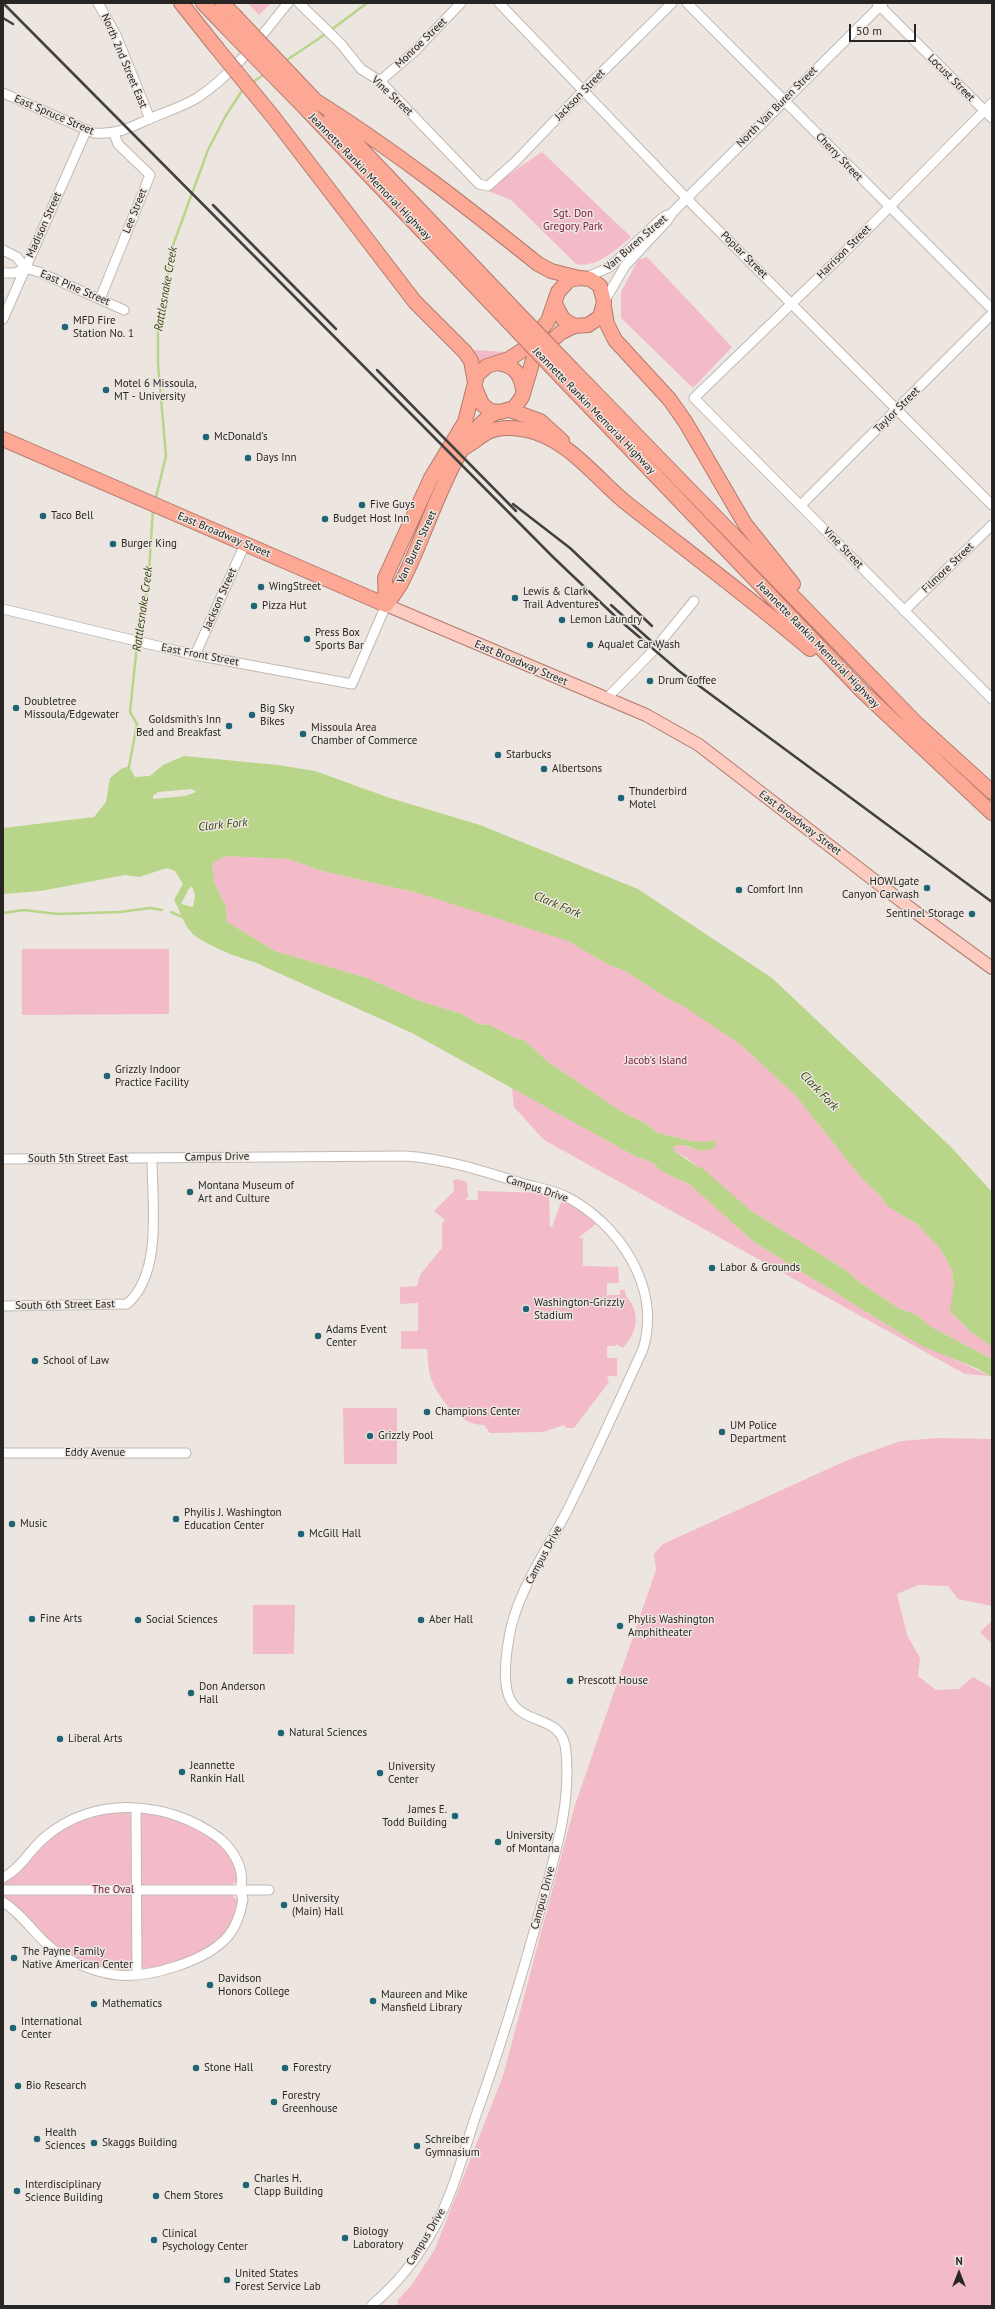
<!DOCTYPE html>
<style>
body{margin:0}
#map{position:relative;width:995px;height:2309px;overflow:hidden;background:#ede6e0;font-family:"PT Sans",sans-serif}
canvas{display:block}
.frame{position:absolute;inset:0;border:4px solid #282624;pointer-events:none}
.north{position:absolute;left:939px;top:2253px;width:40px;height:40px;-webkit-text-stroke:3px #ede6e0;paint-order:stroke;rotate:0deg;font-size:11px;font-weight:700;line-height:16px;text-align:center;color:#282624}
.north::after{content:'';display:block;margin:auto;width:14px;height:18px;background:#282624;clip-path:polygon(50% 0,100% 100%,50% 72%,0 100%)}
.scale{position:absolute;left:849px;top:24px;width:67px;height:18px;box-sizing:border-box;border:2px solid #282624;border-top:0;padding-left:5px;font-size:12px;line-height:14px;white-space:nowrap;color:#282624;-webkit-text-stroke:3px #ede6e0;paint-order:stroke}
</style>
<div id="map">
<canvas width="995" height="2309"></canvas>
<div class="frame"></div>
<div class="north">N</div>
<div class="scale">50 m</div>
</div>
<script>
const ctx = document.querySelector('canvas').getContext('2d');
ctx.lineJoin = 'round';
function fill(path, color) { ctx.fillStyle = color; ctx.fill(path, 'evenodd'); }
function stroke(path, color, width, dash) { ctx.strokeStyle = color; ctx.lineWidth = width; ctx.lineCap = dash ? 'butt' : 'round'; ctx.setLineDash(dash || []); ctx.stroke(path); }
function drawText(font, color, halo, rows, align = 'center') {
  ctx.font = font + ' "PT Sans",sans-serif'; ctx.lineWidth = 3; ctx.setLineDash([]); ctx.textBaseline = 'middle'; ctx.strokeStyle = halo; ctx.fillStyle = color; for (const [text, x, y, turn = 0] of rows) {
    ctx.save(); ctx.translate(x, y); ctx.rotate((+turn || 0) * Math.PI / 180); ctx.textAlign = isNaN(turn) ? turn : align; if (halo) ctx.strokeText(text, 0, 0); ctx.fillText(text, 0, 0); ctx.restore();
  }
}
fill(new Path2D(`
 M248 3H271L259 15Z
 M542 152 631 237C615 250 598 268 576 264L511 200 486 190Z
 M647 257 732 347 693 388 621 318V292L638 260Z
 M474 350 505 352 506 356 480 364H476L471 351Z
 M225 856 288 859 322 871 418 893 524 926 568 941 607 964 625 971 672 1001 683 1005 740 1044 796 1096 863 1180 878 1193 887 1206 917 1224 941 1250 951 1268 954 1283 951 1311 971 1332 992 1347V1359L931 1327 917 1315 900 1309 858 1281 847 1271 750 1210 687 1158 674 1151V1146L684 1145 694 1149 710 1142H696L658 1133 645 1123 622 1112 547 1061 524 1040 517 1039 490 1025 478 1024 462 1014 417 1000 367 978 275 951 227 922 226 907 215 884 212 863Z
 M22 949H169V1014L22 1015Z
 M512 1088 633 1155 653 1163 661 1171 689 1184 754 1242 905 1336 990 1376 965 1374 544 1140 514 1107Z
 M456 1179 467 1182 468 1197 465 1200H478V1191L549 1193 550 1227H552L563 1197 596 1224 578 1238H583V1266L618 1267 619 1283H607V1295H620V1290H625C625 1296 627 1297 630 1301 641 1317 635 1335 623 1348L616 1344 615 1346H607V1358H617V1376H607L609 1382 574 1428H566L564 1425 543 1432 490 1433 484 1425C461 1425 440 1401 432 1381 428 1371 428 1360 427 1349H401V1331H418V1303L400 1304V1287L417 1286 420 1275 442 1248V1224L445 1220 434 1211 454 1191 453 1181Z
 M343 1408H397V1464H344Z
 M939 1438 992 1439V1606L958 1599 948 1586 918 1585 897 1594 907 1635 920 1658 918 1676 936 1690 959 1689 973 1677 992 1688V2306H399L397 2301 411 2286 435 2249 503 2076 574 1808 656 1570 654 1554 663 1544 850 1459 901 1441Z
 M253 1605H295L294 1654H253Z
 M992 1621V1644L980 1632Z
 M127 1811 133 1816H139L144 1811C182 1819 233 1834 238 1880L230 1886V1893L240 1903C237 1910 234 1919 230 1926 217 1951 175 1963 149 1969H144L139 1965C132 1965 130 1970 122 1970 90 1969 56 1952 35 1928 31 1924 29 1919 26 1915 20 1908 6 1903 3 1895V1881L23 1867 46 1840 62 1829 94 1816Z`), '#f3bac7');
fill(new Path2D(`
 M184 756 278 765 315 771 390 798 480 825 638 889 772 978 950 1146 992 1192V1347L971 1332 950 1311 954 1283 951 1268 941 1250 917 1224 887 1206 878 1193 863 1180 796 1096 740 1044 683 1006 672 1001 625 971 607 964 568 941 418 893 322 871 288 859 225 856 212 864 215 884 226 907 227 922 275 951 367 978 417 1000 462 1014 478 1024 490 1025 517 1039 524 1040 547 1061 622 1112 645 1123 658 1133 696 1142 716 1141 715 1148 702 1151 684 1145 674 1146V1151L698 1167 702 1168 750 1210 847 1271 858 1281 900 1309 917 1315 931 1327 992 1359V1377L976 1368 922 1346 905 1336 754 1242 689 1184 661 1171 653 1163 633 1155 412 1033 254 962C241 959 201 943 192 933 184 925 180 910 174 900L183 884 175 871 167 868 139 877 125 875 41 891 3 894V828L94 817 106 802 110 778 121 769 129 766 135 777 150 776 163 765ZM192 789 196 792 185 796 153 799V796L158 792ZM192 886 195 896 193 907 181 904 188 890Z`), '#b9d58a');
stroke(new Path2D(`
 M331 30 367 3
 M284 62 327 33
 M251 83 265 74
 M155 501 166 456 158 364V328L173 245 208 150 225 117 243 89
 M138 639 148 586 153 509
 M129 767 137 724 130 712 137 644
 M171 912 187 919
 M3 913 24 910 58 914 120 912 150 908 162 910`), '#b9d58a', 2.5);
const minor = new Path2D(`
 M98 3 116 35 150 119
 M299 3 341 44 361 69 380 81 479 184 488 186 516 161 583 91 672 3
 M499 3 697 209 992 505
 M687 3 992 309
 M877 3 992 118
 M380 81 415 51 461 3
 M3 93 94 133C115 135 130 128 149 119 165 112 182 107 197 98 234 74 261 36 288 3
 M992 103 841 256 694 398 992 699
 M3 250 17 257 25 268 39 272 124 310
 M3 273H15L25 268
 M585 278 610 267 662 218 667 215
 M100 299 150 175 118 144 114 133
 M604 302 625 266 667 221 672 213 883 3
 M3 319 86 131
 M801 505 992 314
 M3 609 195 655 352 684 386 605
 M904 611 992 525
 M195 655 245 544
 M606 699 654 650 694 601
 M3 1159 406 1156C446 1159 483 1171 521 1183 535 1187 552 1190 565 1196 619 1223 662 1288 643 1349 618 1404 593 1459 566 1513 546 1551 515 1596 509 1638 506 1655 502 1686 511 1701 527 1727 563 1714 566 1752 571 1803 556 1851 543 1899 523 1973 501 2046 475 2118 463 2154 453 2194 434 2228 418 2258 397 2284 371 2306
 M3 1306 127 1304C163 1273 152 1202 152 1159
 M3 1453H186
 M136 1808 137 1975
 M3 1878C23 1866 28 1852 44 1838 93 1795 169 1800 219 1838 234 1850 246 1871 240 1890L243 1899C241 1911 237 1925 229 1935 208 1961 150 1978 117 1975 99 1973 78 1965 63 1956 38 1942 27 1917 3 1902
 M3 1890H269`);
const major = new Path2D(`
 M386 605 646 715 699 745 914 911 992 968`);
const highway = new Path2D(`
 M181 3 216 47
 M203 3 226 27
 M222 3 235 16
 M316 101C394 150 467 207 538 264L551 271 579 278
 M306 109 505 318
 M331 117 514 309
 M274 118 415 302 465 352 471 361 475 382
 M555 304 563 319 574 326
 M604 307 607 324 615 340 670 400 686 423 745 524 793 584
 M497 363C513 365 520 372 523 389
 M572 369 917 724 992 792
 M562 378 863 692 992 813
 M510 410 540 421 562 441
 M3 439 386 605
 M465 447C473 443 479 437 488 432 499 427 514 427 526 430 567 438 595 477 625 502 687 551 750 598 810 649
 M386 605 385 578 431 478 465 422 477 375 487 366 509 359 526 348 548 321 558 292 569 280 580 278 590 279 600 286 604 302 600 317 588 325 574 326 560 333 542 350 533 360 522 397 514 408 500 412 490 411 482 404 475 388
 M386 605C391 598 396 592 400 585 425 542 453 432 497 412`);
stroke(minor, '#c0b9b3', 11);
stroke(major, '#b27a6d', 14);
stroke(highway, '#b27a6d', 16);
stroke(minor, '#fff', 9);
stroke(major, '#fdcbbf', 12);
stroke(highway, '#fca895', 14);
stroke(new Path2D(`
 M3 3 553 557 617 618 679 671 992 902
 M3 18 13 24
 M213 205 336 329
 M377 370 516 511
 M513 504 570 548 652 626
 M611 605 660 649`), '#43413e', 2.5);
const highwayBridge = new Path2D(`
 M235 16 314 99
 M226 27 306 109
 M216 47 274 118
 M514 309 572 369
 M505 318 562 378`);
stroke(highwayBridge, '#b27a6d', 16, []);
stroke(highwayBridge, '#fca895', 14);
for (const [x, y, r, color] of [
 [65,327,4,"#1e6474"],
 [106,390,4,"#1e6474"],
 [206,437,4,"#1e6474"],
 [248,458,4,"#1e6474"],
 [362,505,4,"#1e6474"],
 [43,516,4,"#1e6474"],
 [325,519,4,"#1e6474"],
 [113,544,4,"#1e6474"],
 [261,587,4,"#1e6474"],
 [515,598,4,"#1e6474"],
 [254,606,4,"#1e6474"],
 [562,620,4,"#1e6474"],
 [307,639,4,"#1e6474"],
 [590,645,4,"#1e6474"],
 [650,681,4,"#1e6474"],
 [16,708,4,"#1e6474"],
 [252,715,4,"#1e6474"],
 [229,726,4,"#1e6474"],
 [303,734,4,"#1e6474"],
 [498,755,4,"#1e6474"],
 [544,769,4,"#1e6474"],
 [621,798,4,"#1e6474"],
 [927,888,4,"#1e6474"],
 [739,890,4,"#1e6474"],
 [972,914,4,"#1e6474"],
 [107,1076,4,"#1e6474"],
 [190,1192,4,"#1e6474"],
 [712,1268,4,"#1e6474"],
 [526,1309,4,"#1e6474"],
 [318,1336,4,"#1e6474"],
 [35,1361,4,"#1e6474"],
 [427,1412,4,"#1e6474"],
 [722,1432,4,"#1e6474"],
 [370,1436,4,"#1e6474"],
 [176,1519,4,"#1e6474"],
 [12,1524,4,"#1e6474"],
 [301,1534,4,"#1e6474"],
 [32,1619,4,"#1e6474"],
 [138,1620,4,"#1e6474"],
 [421,1620,4,"#1e6474"],
 [620,1626,4,"#1e6474"],
 [570,1681,4,"#1e6474"],
 [191,1693,4,"#1e6474"],
 [281,1733,4,"#1e6474"],
 [60,1739,4,"#1e6474"],
 [182,1772,4,"#1e6474"],
 [380,1773,4,"#1e6474"],
 [455,1816,4,"#1e6474"],
 [498,1842,4,"#1e6474"],
 [284,1905,4,"#1e6474"],
 [14,1958,4,"#1e6474"],
 [210,1985,4,"#1e6474"],
 [373,2001,4,"#1e6474"],
 [94,2004,4,"#1e6474"],
 [13,2028,4,"#1e6474"],
 [196,2068,4,"#1e6474"],
 [285,2068,4,"#1e6474"],
 [18,2086,4,"#1e6474"],
 [274,2102,4,"#1e6474"],
 [37,2139,4,"#1e6474"],
 [94,2143,4,"#1e6474"],
 [417,2146,4,"#1e6474"],
 [246,2185,4,"#1e6474"],
 [17,2191,4,"#1e6474"],
 [156,2196,4,"#1e6474"],
 [345,2238,4,"#1e6474"],
 [154,2240,4,"#1e6474"],
 [227,2280,4,"#1e6474"]
]) { const dot = new Path2D(); dot.arc(x, y, r, 0, 2 * Math.PI); ctx.fillStyle = color; ctx.fill(dot); stroke(dot, '#ede6e0', 1.5); }
drawText('11px', '#282624', '#ede6e0', [
 ["Monroe Street",421,43,-44],
 ["North 2nd Street East",124,61,67],
 ["Locust Street",951,78,45],
 ["Jackson Street",580,95,-46],
 ["Vine Street",392,96,43],
 ["North Van Buren Street",777,107,-45],
 ["East Spruce Street",54,115,23],
 ["Cherry Street",839,157,46],
 ["Jeannette Rankin Memorial Highway",370,177,46],
 ["Lee Street",135,211,-68],
 ["Madison Street",44,225,-66],
 ["Van Buren Street",636,243,-41],
 ["Harrison Street",844,252,-45],
 ["Poplar Street",744,255,45],
 ["East Pine Street",75,288,23],
 ["Taylor Street",897,410,-45],
 ["Jeannette Rankin Memorial Highway",594,411,46],
 ["East Broadway Street",224,535,23],
 ["Van Buren Street",417,547,-65],
 ["Vine Street",843,548,46],
 ["Filmore Street",948,568,-44],
 ["Jackson Street",220,599,-66],
 ["Jeannette Rankin Memorial Highway",818,645,46],
 ["East Front Street",200,655,11],
 ["East Broadway Street",521,663,23],
 ["East Broadway Street",800,823,37],
 ["Campus Drive",217,1157,-1],
 ["South 5th Street East",78,1159],
 ["Campus Drive",537,1189,18],
 ["South 6th Street East",65,1305,-1],
 ["Eddy Avenue",95,1453],
 ["Campus Drive",544,1555,-62],
 ["Campus Drive",543,1898,-75],
 ["Campus Drive",426,2237,-59]
]);
drawText('11px', '#7a193e', '#ede6e0', [
 ["Sgt. Don",573,214],
 ["Gregory Park",573,227],
 ["Jacob's Island",656,1061],
 ["The Oval",113,1890]
]);
drawText('11px', '#282624', '#ede6e0', [
 ["MFD Fire",73,321],
 ["Station No. 1",73,334],
 ["Motel 6 Missoula,",114,384],
 ["MT - University",114,397],
 ["McDonald's",214,437],
 ["Days Inn",256,458],
 ["Five Guys",370,505],
 ["Taco Bell",51,516],
 ["Budget Host Inn",333,519],
 ["Burger King",121,544],
 ["WingStreet",269,587],
 ["Lewis & Clark",523,592],
 ["Trail Adventures",523,605],
 ["Pizza Hut",262,606],
 ["Lemon Laundry",570,620],
 ["Press Box",315,633],
 ["Sports Bar",315,646],
 ["AquaJet Car Wash",598,645],
 ["Drum Coffee",658,681],
 ["Doubletree",24,702],
 ["Missoula/Edgewater",24,715],
 ["Big Sky",260,709],
 ["Bikes",260,722],
 ["Goldsmith's Inn",221,720,"right"],
 ["Bed and Breakfast",221,733,"right"],
 ["Missoula Area",311,728],
 ["Chamber of Commerce",311,741],
 ["Starbucks",506,755],
 ["Albertsons",552,769],
 ["Thunderbird",629,792],
 ["Motel",629,805],
 ["HOWLgate",919,882,"right"],
 ["Canyon Carwash",919,895,"right"],
 ["Comfort Inn",747,890],
 ["Sentinel Storage",964,914,"right"],
 ["Grizzly Indoor",115,1070],
 ["Practice Facility",115,1083],
 ["Montana Museum of",198,1186],
 ["Art and Culture",198,1199],
 ["Labor & Grounds",720,1268],
 ["Washington-Grizzly",534,1303],
 ["Stadium",534,1316],
 ["Adams Event",326,1330],
 ["Center",326,1343],
 ["School of Law",43,1361],
 ["Champions Center",435,1412],
 ["UM Police",730,1426],
 ["Department",730,1439],
 ["Grizzly Pool",378,1436],
 ["Phyilis J. Washington",184,1513],
 ["Education Center",184,1526],
 ["Music",20,1524],
 ["McGill Hall",309,1534],
 ["Fine Arts",40,1619],
 ["Social Sciences",146,1620],
 ["Aber Hall",429,1620],
 ["Phylis Washington",628,1620],
 ["Amphitheater",628,1633],
 ["Prescott House",578,1681],
 ["Don Anderson",199,1687],
 ["Hall",199,1700],
 ["Natural Sciences",289,1733],
 ["Liberal Arts",68,1739],
 ["Jeannette",190,1766],
 ["Rankin Hall",190,1779],
 ["University",388,1767],
 ["Center",388,1780],
 ["James E.",447,1810,"right"],
 ["Todd Building",447,1823,"right"],
 ["University",506,1836],
 ["of Montana",506,1849],
 ["University",292,1899],
 ["(Main) Hall",292,1912],
 ["The Payne Family",22,1952],
 ["Native American Center",22,1965],
 ["Davidson",218,1979],
 ["Honors College",218,1992],
 ["Maureen and Mike",381,1995],
 ["Mansfield Library",381,2008],
 ["Mathematics",102,2004],
 ["International",21,2022],
 ["Center",21,2035],
 ["Stone Hall",204,2068],
 ["Forestry",293,2068],
 ["Bio Research",26,2086],
 ["Forestry",282,2096],
 ["Greenhouse",282,2109],
 ["Health",45,2133],
 ["Sciences",45,2146],
 ["Schreiber",425,2140],
 ["Gymnasium",425,2153],
 ["Skaggs Building",102,2143],
 ["Charles H.",254,2179],
 ["Clapp Building",254,2192],
 ["Interdisciplinary",25,2185],
 ["Science Building",25,2198],
 ["Chem Stores",164,2196],
 ["Biology",353,2232],
 ["Laboratory",353,2245],
 ["Clinical",162,2234],
 ["Psychology Center",162,2247],
 ["United States",235,2274],
 ["Forest Service Lab",235,2287]
], 'left');
drawText('italic 12px', '#35460f', '#ede6e0', [
 ["Rattlesnake Creek",166,289,-80],
 ["Rattlesnake Creek",143,609,-82],
 ["Clark Fork",223,825,-6],
 ["Clark Fork",557,905,23],
 ["Clark Fork",819,1091,46]
]);
</script>
